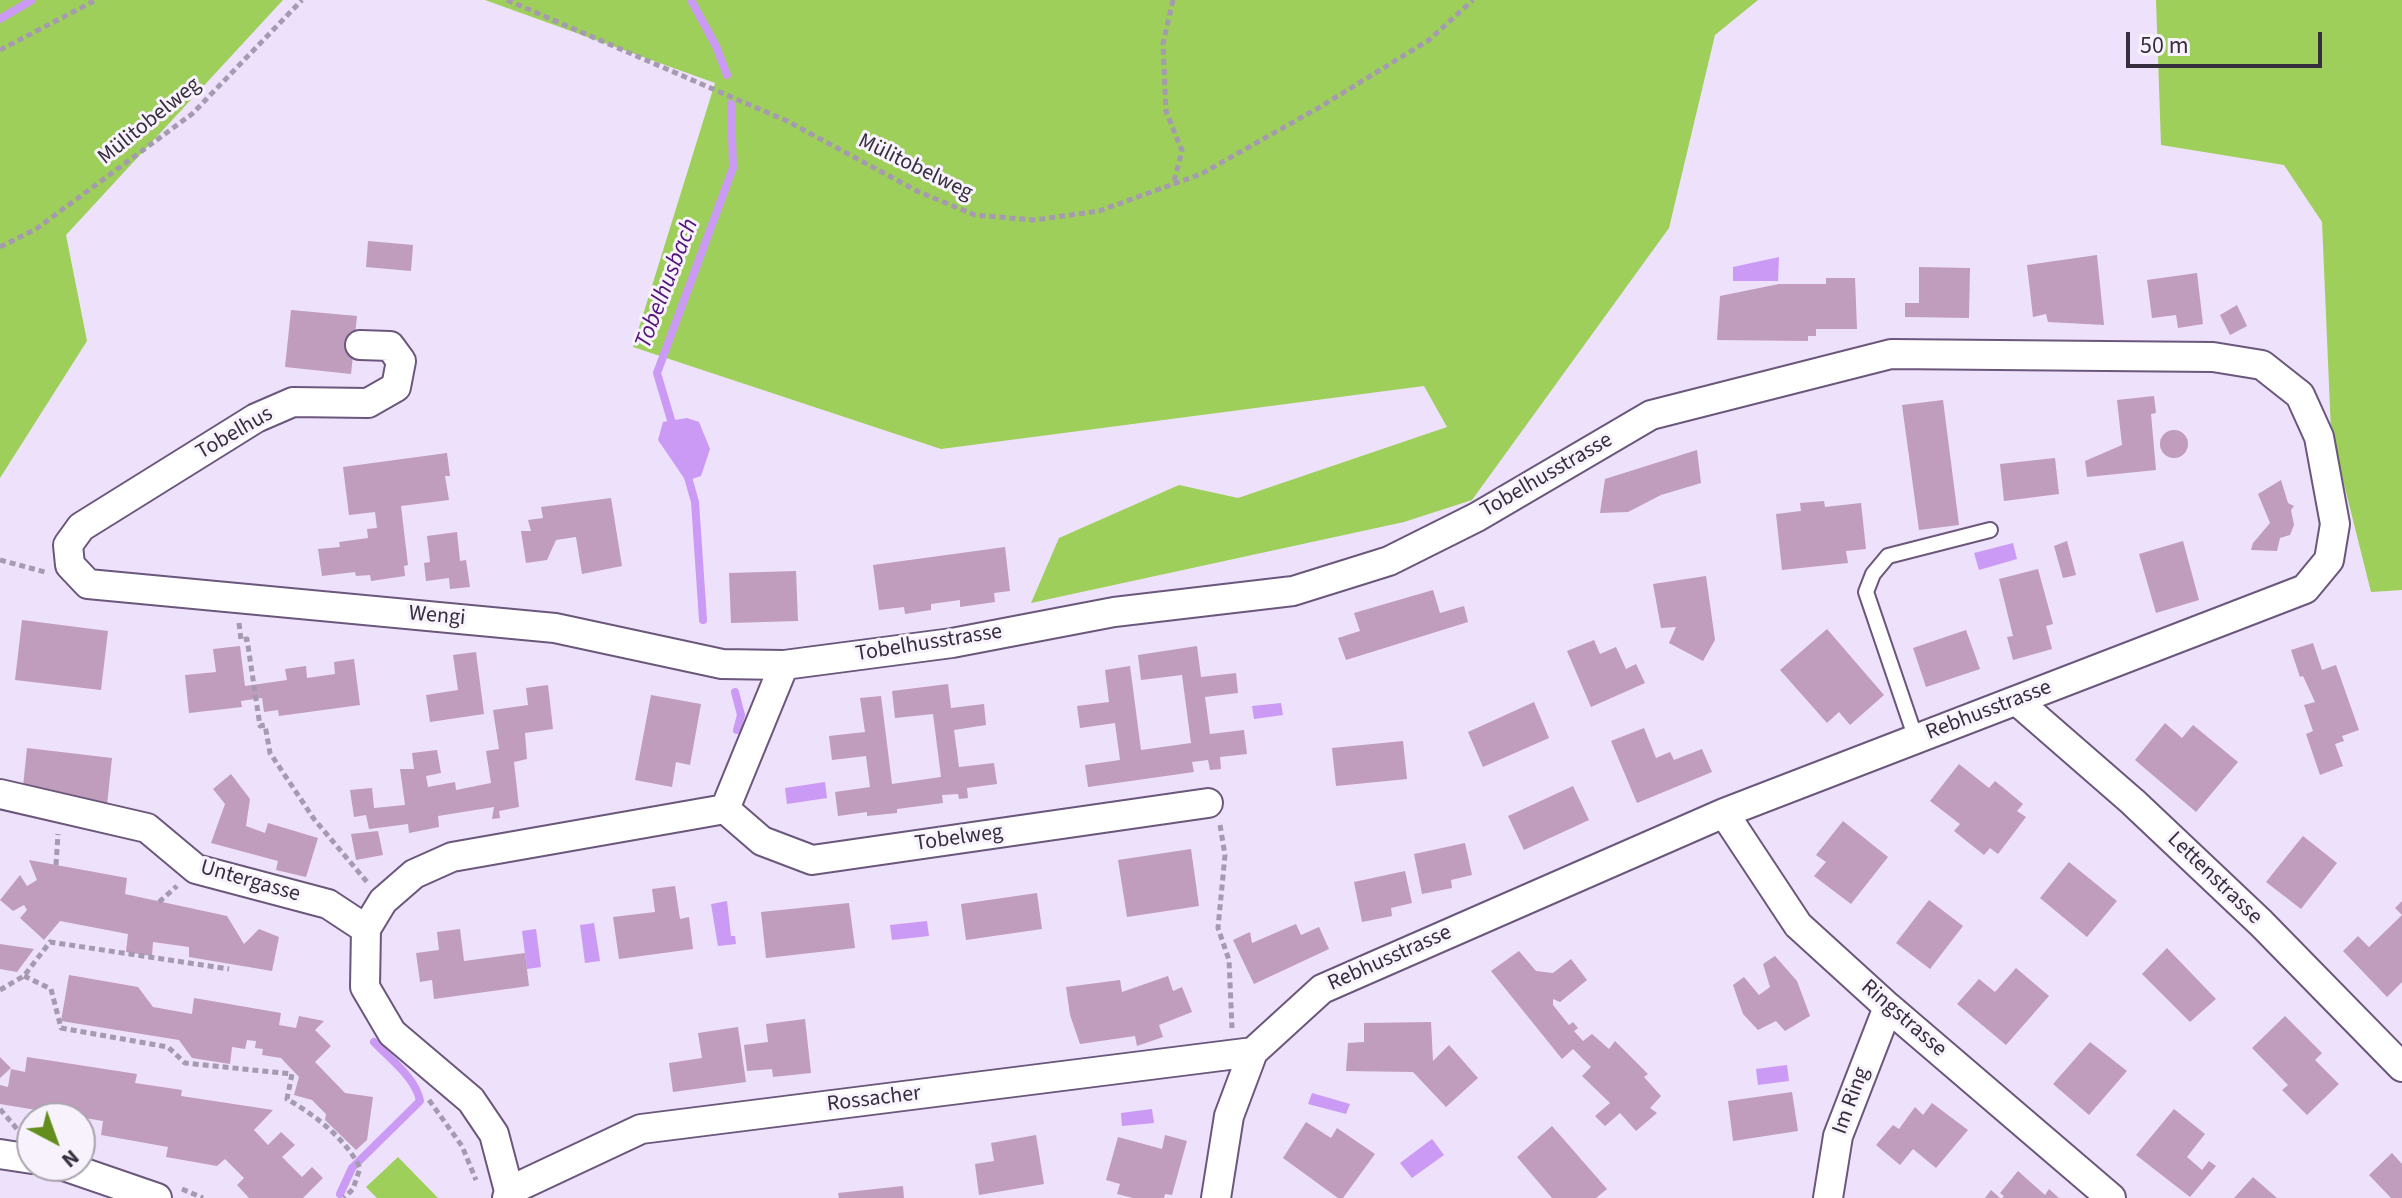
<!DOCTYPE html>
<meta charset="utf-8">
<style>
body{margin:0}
#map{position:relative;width:2402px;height:1198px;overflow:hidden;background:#eee1fb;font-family:"Source Sans 3",sans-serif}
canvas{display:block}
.north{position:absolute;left:16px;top:1102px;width:80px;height:80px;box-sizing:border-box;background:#f7f2fb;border:2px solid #aaa4af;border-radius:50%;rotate:139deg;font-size:22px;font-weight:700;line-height:32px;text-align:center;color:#362e3e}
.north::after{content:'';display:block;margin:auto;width:28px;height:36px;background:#638d1c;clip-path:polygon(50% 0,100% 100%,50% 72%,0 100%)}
.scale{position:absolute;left:2126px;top:32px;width:196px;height:36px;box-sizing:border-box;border:4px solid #362e3e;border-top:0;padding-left:10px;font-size:24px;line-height:28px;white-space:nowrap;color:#362e3e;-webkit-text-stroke:6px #f7f2fb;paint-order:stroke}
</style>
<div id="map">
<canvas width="2402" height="1198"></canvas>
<div class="north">N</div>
<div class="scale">50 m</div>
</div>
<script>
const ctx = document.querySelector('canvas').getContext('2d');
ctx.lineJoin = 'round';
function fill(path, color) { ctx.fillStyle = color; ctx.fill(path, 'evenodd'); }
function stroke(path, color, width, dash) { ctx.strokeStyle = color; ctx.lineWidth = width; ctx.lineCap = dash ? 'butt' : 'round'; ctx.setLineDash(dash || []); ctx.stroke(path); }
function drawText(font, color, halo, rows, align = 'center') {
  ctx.font = font + ' "Source Sans 3",sans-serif'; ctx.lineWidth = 6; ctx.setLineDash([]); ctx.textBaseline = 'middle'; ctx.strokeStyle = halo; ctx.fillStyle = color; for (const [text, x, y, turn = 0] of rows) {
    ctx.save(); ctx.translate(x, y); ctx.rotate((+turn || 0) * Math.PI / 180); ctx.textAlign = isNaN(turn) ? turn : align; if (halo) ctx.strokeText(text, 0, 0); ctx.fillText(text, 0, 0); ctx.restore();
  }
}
fill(new Path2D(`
 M0 0H283L66 235 87 341 0 478Z
 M485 0H1758L1715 35 1669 228 1472 500 1404 522 1031 603 1059 538 1179 485 1238 498 1447 427 1424 386 941 449 633 347 715 83Z
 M2156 0H2402V590L2371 592 2331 432 2322 222 2284 165 2161 145Z
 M398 1157 438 1198H377L366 1187Z`), '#9ecf5a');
fill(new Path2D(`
 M1779 257 1778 281H1733V267Z
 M687 418 699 422 710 449 701 476 686 481 658 440 663 422Z
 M2013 543 2017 559 1979 570 1974 553Z
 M1281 703 1283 715 1254 719 1252 706Z
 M825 782 827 798 787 804 785 788Z
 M727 901 731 936H735L736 944 718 946 711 904Z
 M927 921 929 936 892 940 890 925Z
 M594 923 600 961 585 963 580 925Z
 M536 929 541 967 527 969 522 931Z
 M1787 1065 1789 1081 1758 1085 1756 1069Z
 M1312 1093 1350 1104 1346 1114 1308 1104Z
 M1152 1109 1154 1123 1122 1126 1121 1113Z
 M1432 1139 1444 1155 1412 1178 1400 1163Z`), '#cb9af4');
stroke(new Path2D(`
 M691 0 716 46 727 75
 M0 19 32 0
 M674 430 657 373 733 168 731 104
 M686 470 695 502 703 620
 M735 692 741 715 737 730
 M340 1194 352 1168 420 1101C416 1078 390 1059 374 1042`), '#cb9af4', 8);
fill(new Path2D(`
 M368 241 413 245 411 271 366 267Z
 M2097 255 2104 325 2048 322 2046 314 2033 317 2027 265Z
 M1919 267 1970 268 1969 318 1905 317V303H1919Z
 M2197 273 2203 324 2178 328 2176 315 2152 318 2147 280Z
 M1826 278H1855L1857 329H1816V336H1808V341L1717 340 1720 296 1779 284H1826Z
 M2237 305 2247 326 2230 335 2220 315Z
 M291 310 357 316 351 374 285 367Z
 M2154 396 2156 413 2151 414 2156 470 2087 477 2085 461 2122 445 2117 400Z
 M1943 400 1959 525 1919 530 1902 405Z
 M2160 444a14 14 0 1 1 28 0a14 14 0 1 1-28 0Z
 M1697 450 1701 483 1661 495 1628 512 1600 513 1605 479Z
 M447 453 450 476H445L449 500 401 506 408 565 404 566 405 576 371 581 370 575 356 576 355 572 322 576 318 549 340 547 339 542 368 538 367 529 377 528 375 512 349 515 343 467Z
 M2055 458 2059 494 2004 501 2000 464Z
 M2281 480 2288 503 2294 506 2291 510 2294 525 2290 535 2280 538 2277 551 2251 550 2253 543 2270 523 2258 494Z
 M611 498 622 566 582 574 576 537 556 540 547 560 526 563 521 531H531L528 520 543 518 541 507Z
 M1824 501 1825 507 1861 503 1866 549 1846 551 1848 563 1782 570 1776 514 1801 511 1800 503Z
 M457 532 460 561 466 560 470 587 450 589 449 578 426 581 424 563 430 562 427 536Z
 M2067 541 2076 575 2063 578 2054 546Z
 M2183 541 2199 600 2156 613 2139 554Z
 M1005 547 1010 591 994 593 995 602 960 607V600L931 604V610L905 614 904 607 879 610 873 565Z
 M2038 569 2053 624 2046 626 2052 649 2013 660 2007 637 2013 636 1999 579Z
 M796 571 798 621 731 623 729 573Z
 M1706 576 1715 640 1703 661 1669 643 1676 627 1661 628 1653 584Z
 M1433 590 1440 613 1464 606 1468 622 1346 660 1338 638 1360 631 1354 613Z
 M22 620 108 631 101 690 15 680Z
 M1827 629 1884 695 1850 725 1839 712 1827 723 1780 670Z
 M1966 630 1980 669 1926 687 1913 648Z
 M1594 640 1600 654 1616 647 1626 669 1636 664 1645 683 1591 707 1567 651Z
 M2313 643 2322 670 2336 665 2359 730 2342 736 2344 741 2335 744 2343 766 2320 775 2306 734 2313 731 2304 705 2315 702 2303 676 2300 677 2291 650Z
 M240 646 245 686 287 680 285 669 306 666 307 678 335 674 334 662 354 659 360 705 279 716 278 710 264 712 262 698 241 701 242 707 189 713 185 675 216 672 213 649Z
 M1197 646 1201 677 1236 673 1238 693 1205 697 1210 734 1244 730 1247 754 1220 757 1221 769 1210 770 1208 760 1192 762 1194 772 1088 787 1085 765 1120 760 1115 723 1080 728 1077 706 1109 702 1105 670 1130 666 1141 750 1191 743 1182 675 1141 680 1138 655Z
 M476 652 484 714 430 722 426 695 458 690 453 655Z
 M948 684 951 708 984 704 986 725 954 730 959 767 994 763 997 784 967 788 968 798 959 799 958 794 942 795 943 803 897 809V813L867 816V812L838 816 835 792 870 787 866 756 832 760 829 736 865 732 860 698 881 696 892 784 941 777 933 714 895 718 892 691Z
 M548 685 553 729 525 733 527 759 514 762 519 807 499 811 500 818 492 819 494 807 438 816 439 827 409 833 408 824 369 829 366 815 354 817 350 790 372 788 374 808 405 805 400 769H414L412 753 437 750 441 773 426 776 428 787 455 782 456 790 491 783 486 751 499 749 493 710 528 705 526 688Z
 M651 695 701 704 690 765 676 762 672 787 635 780Z
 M1534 702 1549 738 1483 767 1468 732Z
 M2165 723 2182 738 2193 725 2238 762 2196 812 2135 760Z
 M1644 728 1656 758 1670 752 1674 760 1702 749 1712 772 1637 803 1611 741Z
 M1403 741 1407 779 1336 786 1332 748Z
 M27 748 112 758 107 805 22 796Z
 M1959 764 1989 788 1995 781 2023 804 2017 811 2026 817 1998 854 1990 848 1984 855 1954 831 1960 824 1930 801Z
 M231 774 250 799 246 826 265 833 268 823 318 838 306 877 276 870 278 861 211 843 225 804 213 789Z
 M1573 786 1589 820 1524 850 1508 816Z
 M1843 821 1888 857 1851 904 1814 876 1826 862 1816 855Z
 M378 831 383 855 356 860 351 834Z
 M2303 836 2337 863 2301 909 2266 882Z
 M1465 843 1472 875 1451 880 1452 888 1422 894 1414 854Z
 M1191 849 1199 906 1127 917 1118 860Z
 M29 860 127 878 125 894 227 916 244 944 259 929 279 937 272 971 189 957V947L153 942 152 956 126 952 128 934 60 921 44 940 20 918 27 910 24 905 13 911 0 900 20 875 27 886 37 880Z
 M2069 862 2117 901 2087 937 2040 898Z
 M1405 871 1412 903 1391 908 1392 916 1362 922 1354 882Z
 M675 886 680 919 689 917 693 949 619 959 613 917 655 912 652 889Z
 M1037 893 1042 929 966 940 961 904Z
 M1929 900 1963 926 1930 969 1896 943Z
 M2402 901V982L2387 997 2343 951 2358 936 2369 947 2402 915 2395 908Z
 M849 903 855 948 766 958 761 912Z
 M1296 924 1301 935 1319 927 1329 949 1254 984 1233 940 1250 932 1252 943Z
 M460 929 464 961 525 953 529 986 434 999 432 980 420 982 416 953 439 950 437 932Z
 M0 944 34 949 17 972 0 969Z
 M2167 948 2216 999 2190 1022 2142 974Z
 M1519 951 1536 971 1553 973 1571 959 1587 980 1560 1002 1553 999V1005L1569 1025 1573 1022 1578 1028 1574 1031 1583 1041 1592 1034 1609 1049 1615 1041 1648 1074 1644 1077 1661 1096 1650 1108 1657 1113 1636 1131 1620 1113 1605 1126 1595 1116 1610 1103 1582 1076 1591 1067 1573 1049 1562 1059 1491 971Z
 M1775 956 1797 981 1810 1016 1785 1031 1776 1021 1758 1030 1743 1014 1733 985 1744 977 1759 995 1770 987 1763 964Z
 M2016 968 2049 996 2006 1045 1957 1004 1979 979 1995 992Z
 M69 975 138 987 153 1007 192 1014 194 998 281 1013 279 1025 296 1028 299 1016 324 1021 315 1030 331 1046 315 1062 345 1093 373 1097 367 1140 356 1150 325 1120 326 1114 312 1100 294 1095 299 1077 281 1058 262 1055 263 1049 255 1048 256 1041 247 1040 245 1049 232 1047 230 1064 192 1058 179 1040 61 1021Z
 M1168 976 1173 991 1182 987 1192 1012 1159 1025 1163 1037 1137 1046 1135 1036 1080 1044 1070 1015 1066 987 1120 980 1122 992Z
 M2285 1016 2322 1053 2315 1060 2339 1084 2307 1115 2282 1090 2288 1085 2252 1048Z
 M805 1019 811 1073 773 1077 772 1069 747 1071 744 1045 768 1042 766 1024Z
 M1431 1022 1433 1061 1449 1045 1478 1078 1446 1107 1413 1072 1346 1071 1348 1043 1364 1042V1023Z
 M738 1027 746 1082 673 1092 669 1063 702 1058 698 1033Z
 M2090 1042 2127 1071 2089 1115 2053 1084Z
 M0 1057 11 1068 0 1078Z
 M27 1057 137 1074 135 1083 182 1090 181 1096 273 1110 254 1130 268 1145 281 1132 295 1145 282 1157 302 1177 312 1167 323 1178 303 1198H249L237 1185 244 1178 225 1159 217 1166 166 1157 168 1147 101 1135 103 1121 0 1104V1085L8 1087 11 1069 25 1072Z
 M1792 1092 1798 1131 1733 1141 1728 1101Z
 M1932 1103 1968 1130 1936 1168 1913 1149 1900 1165 1876 1145 1893 1125 1899 1129 1915 1107 1923 1115Z
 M2174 1109 2205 1134 2187 1157 2202 1170 2209 1161 2216 1166 2190 1197 2136 1155Z
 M1306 1122 1331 1138 1337 1128 1375 1154 1343 1198H1338L1283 1158Z
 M1552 1126 1607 1189 1596 1198H1552L1517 1157Z
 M1036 1135 1044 1184 979 1195 975 1164 994 1161 991 1143Z
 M1165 1135 1187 1141 1172 1195 1165 1194 1164 1198H1133L1117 1194 1120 1184 1106 1180 1118 1137 1162 1149Z
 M2392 1153 2402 1164V1198H2391L2369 1175Z
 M2018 1171 2045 1195 2049 1189 2059 1198H2002L2004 1196 2000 1193Z
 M2253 1177 2277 1198H2234Z
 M903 1186 904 1198H839L838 1193Z
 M1991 1190 2000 1198H1985Z`), '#c09cbd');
const lane = new Path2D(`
 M1916 739 1866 592 1873 574 1888 556 1990 530`);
const street = new Path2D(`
 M360 345 390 346 401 361 396 387 368 403 293 402 256 418 81 527 68 545 70 565 88 584 555 628 722 664 784 665
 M2017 701 2133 802 2261 923 2402 1067
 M0 794 147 828 196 869 328 904 366 929
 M725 809 762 841 812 860 1208 803
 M1724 813 1798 925 1888 1007 2111 1198
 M0 1154 32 1159
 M64 1166 157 1198
 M509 1191 641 1129 1253 1052
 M507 1198 509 1191 494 1134 471 1100 392 1033 365 987 366 929 383 901 414 874 452 857 725 809 784 665 952 643 1114 612 1293 591 1389 561 1477 517 1651 415 1891 354 2213 357 2262 365 2300 395 2319 437 2335 524 2329 560 2305 589 1724 813 1322 989 1253 1052 1229 1116 1216 1198
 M1828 1198 1838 1136 1888 1007`);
stroke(lane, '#6a577b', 18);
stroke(street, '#6a577b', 32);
stroke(new Path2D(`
 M507 0 787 121 919 192 975 215 1034 220 1099 211 1201 174 1320 107 1429 40 1473 0
 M1173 0 1163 44 1166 111 1182 151 1173 185
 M0 50 96 0
 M0 247 36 229 192 114 302 0
 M0 560 45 572
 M239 623 241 640 247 639 260 726 265 725 270 753 314 819 367 882
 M1220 825 1225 855 1218 928 1229 960 1232 1028
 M56 865 58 834
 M159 902 177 886
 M24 976 51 989 61 1028 168 1047 185 1063 292 1074 287 1099C315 1115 346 1139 360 1168L353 1189 344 1198
 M0 990 24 976 50 942 229 969
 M429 1100 462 1146 476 1180
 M0 1109 17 1129
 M182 1189 203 1198`), '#a59ab0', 5, [6, 4]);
stroke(lane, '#fff', 14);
stroke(street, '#fff', 28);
drawText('22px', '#362e3e', '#f7f2fb', [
 ["Mülitobelweg",150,122,-39],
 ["Mülitobelweg",915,168,26],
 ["Tobelhus",235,434,-30],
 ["Tobelhusstrasse",1547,476,-30],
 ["Wengi",437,617,5],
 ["Tobelhusstrasse",929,644,-9],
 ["Rebhusstrasse",1989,711,-21],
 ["Tobelweg",959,839,-8],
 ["Lettenstrasse",2214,879,44],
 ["Untergasse",250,882,16],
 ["Rebhusstrasse",1390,959,-24],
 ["Ringstrasse",1903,1019,41],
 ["Rossacher",874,1100,-7],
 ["Im Ring",1852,1101,-70]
]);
drawText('italic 24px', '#531378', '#f7f2fb', [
 ["Tobelhusbach",668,284,-69]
]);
</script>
